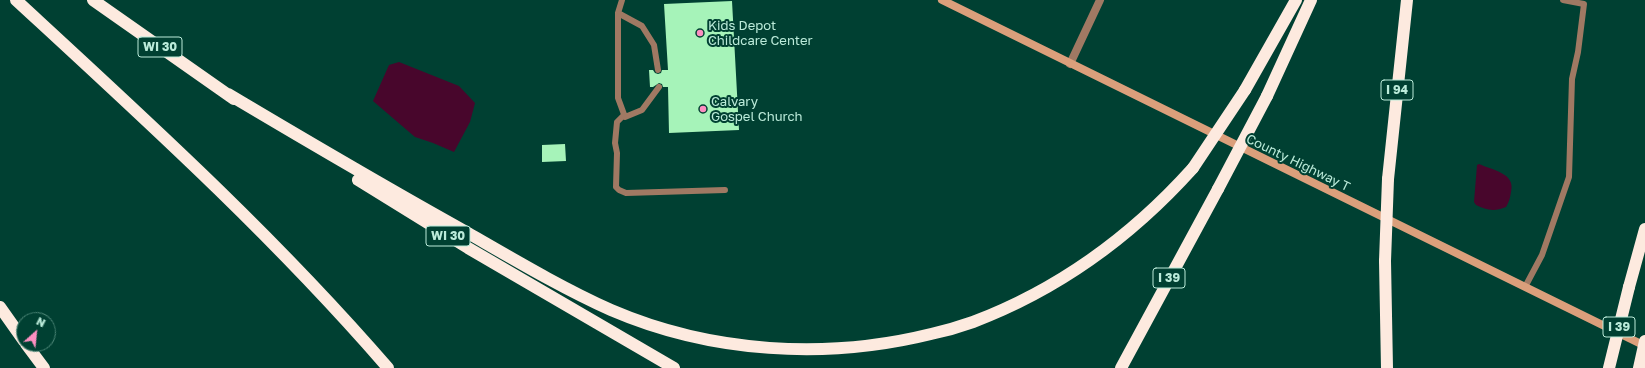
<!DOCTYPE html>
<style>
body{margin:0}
#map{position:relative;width:1645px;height:368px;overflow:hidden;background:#004032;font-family:"Golos Text",sans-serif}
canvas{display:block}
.north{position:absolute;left:16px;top:312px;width:40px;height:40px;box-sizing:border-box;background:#004032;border:1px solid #4b8475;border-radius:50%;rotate:27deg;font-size:11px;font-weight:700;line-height:16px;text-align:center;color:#bbebda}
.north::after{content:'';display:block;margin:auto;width:14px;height:18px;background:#fc8fc1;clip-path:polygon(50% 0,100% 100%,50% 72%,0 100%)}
</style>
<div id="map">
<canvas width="1645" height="368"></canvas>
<div class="north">N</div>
</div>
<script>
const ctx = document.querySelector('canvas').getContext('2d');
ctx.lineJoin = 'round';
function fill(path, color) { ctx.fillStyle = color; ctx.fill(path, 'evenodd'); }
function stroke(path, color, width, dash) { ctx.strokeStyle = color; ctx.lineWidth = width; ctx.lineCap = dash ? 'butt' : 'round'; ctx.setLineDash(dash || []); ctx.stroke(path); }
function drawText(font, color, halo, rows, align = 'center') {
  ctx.font = font + ' "Golos Text",sans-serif'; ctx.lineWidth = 4; ctx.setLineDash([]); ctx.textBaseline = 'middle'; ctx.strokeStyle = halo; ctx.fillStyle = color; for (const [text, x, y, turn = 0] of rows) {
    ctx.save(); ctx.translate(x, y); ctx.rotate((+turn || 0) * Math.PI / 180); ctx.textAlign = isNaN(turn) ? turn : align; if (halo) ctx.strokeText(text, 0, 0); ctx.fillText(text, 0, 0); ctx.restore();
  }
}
fill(new Path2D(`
 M399 62 459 86 475 103 470 122 454 152 433 143 415 137 373 101 389 65Z
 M1479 164C1492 170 1516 173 1511 192 1510 198 1509 202 1506 207 1494 212 1486 210 1476 205L1474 202 1477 165Z`), '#48062c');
fill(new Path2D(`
 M732 1 739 130 669 133 668 87H663L662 84 659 83 653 87H650L649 70H653L655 73 658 74 661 73 662 70H668L664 4Z
 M565 144 566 161 542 162V145Z`), '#a6f3b9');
stroke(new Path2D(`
 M622 0 618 13 642 26 654 45 658 70
 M618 13V98L625 117 642 110 659 87
 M624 115 617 122 615 143 617 153 616 187 619 190 626 193 725 190
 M1525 287 1542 255 1569 177 1572 79 1578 52 1584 4 1563 0`), '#a07963', 6);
stroke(new Path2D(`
 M1070 64 1100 0`), '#a07963', 8);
stroke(new Path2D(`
 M942 0 1645 346`), '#db9f7b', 8);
stroke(new Path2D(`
 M16 0C144 118 274 236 388 368
 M93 0 234 99
 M1245 90 1296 0
 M228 94C307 141 387 188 468 233 515 260 562 288 611 310 711 353 826 360 931 334 945 331 959 327 973 322 1060 289 1131 237 1193 168
 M1267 96 1311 0
 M1388 179 1407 0
 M358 180 468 248 674 368
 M1385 261 1387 368
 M1629 287 1645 229
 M0 307 24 341
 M26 344 44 368
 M1121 368 1218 189`), '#fdeadf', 12);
stroke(new Path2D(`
 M1193 168 1245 90
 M1218 189 1267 96
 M1385 261 1388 179
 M1609 368 1629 287
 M1639 368 1645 341`), '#fdeadf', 12);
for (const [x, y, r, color] of [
 [700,33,4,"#fc8fc1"],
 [703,109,4,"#fc8fc1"]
]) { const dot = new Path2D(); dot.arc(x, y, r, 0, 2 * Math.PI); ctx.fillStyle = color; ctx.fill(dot); stroke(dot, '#004032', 1.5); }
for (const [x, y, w] of [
 [160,47,44],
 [1397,90,32],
 [448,236,44],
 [1169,278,32],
 [1619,327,32]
]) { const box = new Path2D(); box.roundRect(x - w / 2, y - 10, w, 20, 3); ctx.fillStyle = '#004032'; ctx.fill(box); stroke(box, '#bbebda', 1); }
drawText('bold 12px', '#bbebda', null, [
 ["WI 30",160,47],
 ["I 94",1397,90],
 ["WI 30",448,236],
 ["I 39",1169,278],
 ["I 39",1619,327]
]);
drawText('13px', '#bbebda', '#004032', [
 ["Kids Depot",708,26],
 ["Childcare Center",708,41],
 ["Calvary",711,102],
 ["Gospel Church",711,117]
], 'left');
drawText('13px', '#bbebda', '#004032', [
 ["County Highway T",1298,163,26]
]);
</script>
